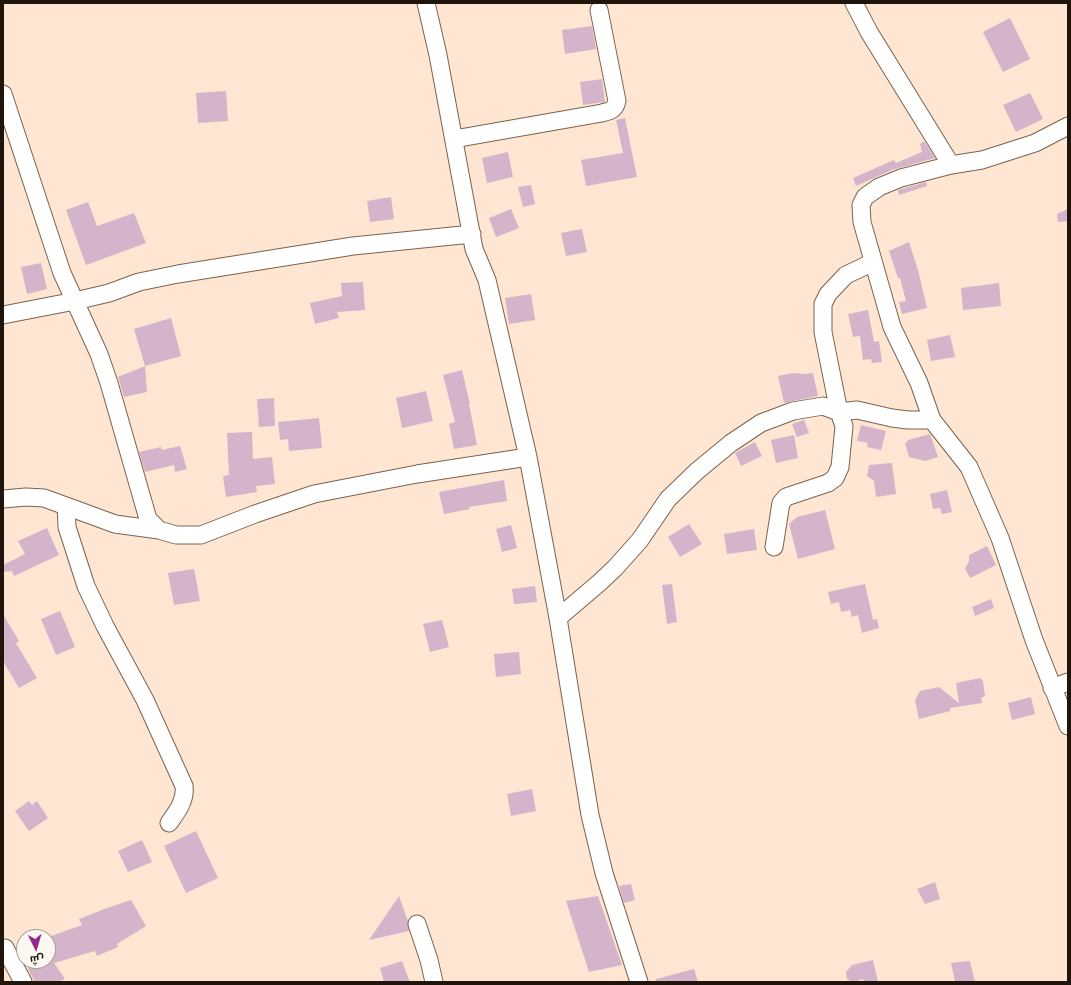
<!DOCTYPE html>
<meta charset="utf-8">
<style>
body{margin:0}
#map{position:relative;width:1071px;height:985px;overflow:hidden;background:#fee6d2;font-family:Montserrat,Cairo,sans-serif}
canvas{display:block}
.frame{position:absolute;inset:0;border:4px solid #1f150c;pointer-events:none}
.north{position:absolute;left:16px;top:929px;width:40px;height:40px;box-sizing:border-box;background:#fdf7f2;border:1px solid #a49d96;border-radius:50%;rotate:175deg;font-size:11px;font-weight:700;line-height:16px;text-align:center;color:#1f150c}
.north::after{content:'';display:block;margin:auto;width:14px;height:18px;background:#92298c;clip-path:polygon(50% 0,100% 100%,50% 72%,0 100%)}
</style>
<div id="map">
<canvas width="1071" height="985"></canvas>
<div class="frame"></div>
<div class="north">ش</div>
</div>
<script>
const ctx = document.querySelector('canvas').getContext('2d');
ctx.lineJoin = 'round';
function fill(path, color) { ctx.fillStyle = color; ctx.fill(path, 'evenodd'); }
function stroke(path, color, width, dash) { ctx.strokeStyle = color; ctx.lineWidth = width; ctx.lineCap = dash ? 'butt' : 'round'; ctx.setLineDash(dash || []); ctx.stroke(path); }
fill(new Path2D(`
 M1010 18 1030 59 1003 72 983 32Z
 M592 26 596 49 565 54 562 30Z
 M602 79 605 102 583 105 580 82Z
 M226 91 228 121 198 123 196 93Z
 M1030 93 1043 119 1016 132 1003 105Z
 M625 118 637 177 586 186 581 160 623 153 616 120Z
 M924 141 935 158 892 170 856 186 853 178 894 160 896 163 922 152 920 144Z
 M508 152 513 177 487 183 482 158Z
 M926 182 927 186 899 195 898 190Z
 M531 185 535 204 523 207 518 187Z
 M391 197 394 219 370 222 367 201Z
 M88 202 97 226 134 213 146 243 86 265 66 210Z
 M511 209 519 228 496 237 489 218Z
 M1068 209V221L1058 222 1057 214Z
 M582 229 587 252 566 256 561 233Z
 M909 242 918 270 927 308 902 314 899 302 906 301 900 278H898L889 251Z
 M41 263 47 289 27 294 21 267Z
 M363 282 365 310 337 312 339 318 315 324 310 303 342 296 341 283Z
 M999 283 1001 306 963 310 961 288Z
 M531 294 535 320 509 324 505 298Z
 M868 310 874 342 879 341 882 362 872 363 871 359 863 360 860 336 853 337 848 314Z
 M171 318 181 356 145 366 134 329Z
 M950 335 955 357 931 361 927 340Z
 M145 366 147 392 124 397 118 377Z
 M462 370 470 404H469L477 445 454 449 449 424 455 422 443 375Z
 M793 373 805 374 813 373 818 396 784 403 778 376Z
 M426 391 433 421 402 428 396 398Z
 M274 398 275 426 259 427 257 399Z
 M319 418 322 448 289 451 288 439 280 440 278 422Z
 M804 420 809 433 797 437 792 424Z
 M861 425 886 431 881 450 867 447 868 443 857 441Z
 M252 432 253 459 272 457 275 484 256 486 257 492 226 497 223 476 229 475 227 433Z
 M930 434 938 457 925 461 909 457 905 444 908 440Z
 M794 435 798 458 776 463 771 440Z
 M755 442 762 456 741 466 735 453Z
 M180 446 187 469 175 472 174 465 145 472 139 452 161 447 162 450Z
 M892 463 896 494 876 497 874 481 867 476 869 465Z
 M504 480 507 501 469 507 470 509 444 514 439 492Z
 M947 490 952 512 942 514 940 508 933 509 930 494Z
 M825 510 835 549 798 559 789 524 797 517Z
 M689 524 702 544 680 557 668 537Z
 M511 525 517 548 502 552 496 529Z
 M47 528 59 555 14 576 12 571 3 572V565L25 554 18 541Z
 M754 529 757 550 727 554 724 534Z
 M987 546 996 565 970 578 965 569 969 561V555Z
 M194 569 200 601 174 605 168 573Z
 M672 584 677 622 667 624 662 585Z
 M865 584 873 620 877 619 879 628 862 633 858 615 852 617 850 610 841 612 839 602 831 604 828 592Z
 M535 586 537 602 514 604 512 589Z
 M991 599 994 608 975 616 972 607Z
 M60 611 75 647 56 655 41 619Z
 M3 614 19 641 16 643 37 678 19 688 3 661Z
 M442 620 449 647 430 652 423 624Z
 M519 652 521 674 496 677 494 654Z
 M980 678 983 681 985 696 981 698 982 703 950 708V711L919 719 915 700 920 691 939 687 959 703 956 683Z
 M1031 697 1035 714 1012 720 1008 703Z
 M532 789 536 811 511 816 507 794Z
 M29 801 32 805 37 801 48 818 29 831 15 811Z
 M196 831 218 878 186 893 164 846Z
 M142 840 152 862 128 872 118 851Z
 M935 882 940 899 925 904 917 889Z
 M631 884 635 900 624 903 619 886Z
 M399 896 408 921 409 931 369 940Z
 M598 896 622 965 589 972 566 901Z
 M131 900 146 926 117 944 118 947 97 956 95 951 54 963 65 979 57 982H35L28 969 36 961H48V937L82 925 79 919 107 908Z
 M873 960 878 982H864L863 979 853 982 847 979 846 972 852 965Z
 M402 961 410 982H384L380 968Z
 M970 961 975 982H955L951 963Z
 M694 969 698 982H656V979Z`), '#d3b4cb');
const minor = new Path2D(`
 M426 3 438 55 474 249 487 280 528 457 558 618 590 815 604 873 639 982
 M854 3 869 32 951 165
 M3 94 62 273 99 354 109 383 148 519 159 530 176 535H201L255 514 314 494 417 474 528 457
 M1068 126 1035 143 982 160 951 165 901 178 879 187 865 197 861 205 862 222 892 327 919 383 932 420 969 467 1000 538 1034 640 1068 726
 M454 139 602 113C610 111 615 110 617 101L599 10
 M3 315 75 301 109 293 139 282 178 274 353 246 472 234
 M3 499 26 497 44 498 115 524 159 530
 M66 506 67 527 86 586 105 626 145 700 184 786C186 800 177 812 169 823
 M774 547 780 509 781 503 786 497 828 483 835 478 840 467 844 426 839 412 823 332V304L828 294 846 275 863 267 872 262
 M558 618 599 583 615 568 640 540 668 499 697 471 731 443 761 423 793 411 823 406 839 412 857 410 892 418 908 420H932
 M1052 688 1068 682
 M417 924 429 960 434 982
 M3 948H5L23 982`);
stroke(minor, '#7c624d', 19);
stroke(minor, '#fff', 17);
</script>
